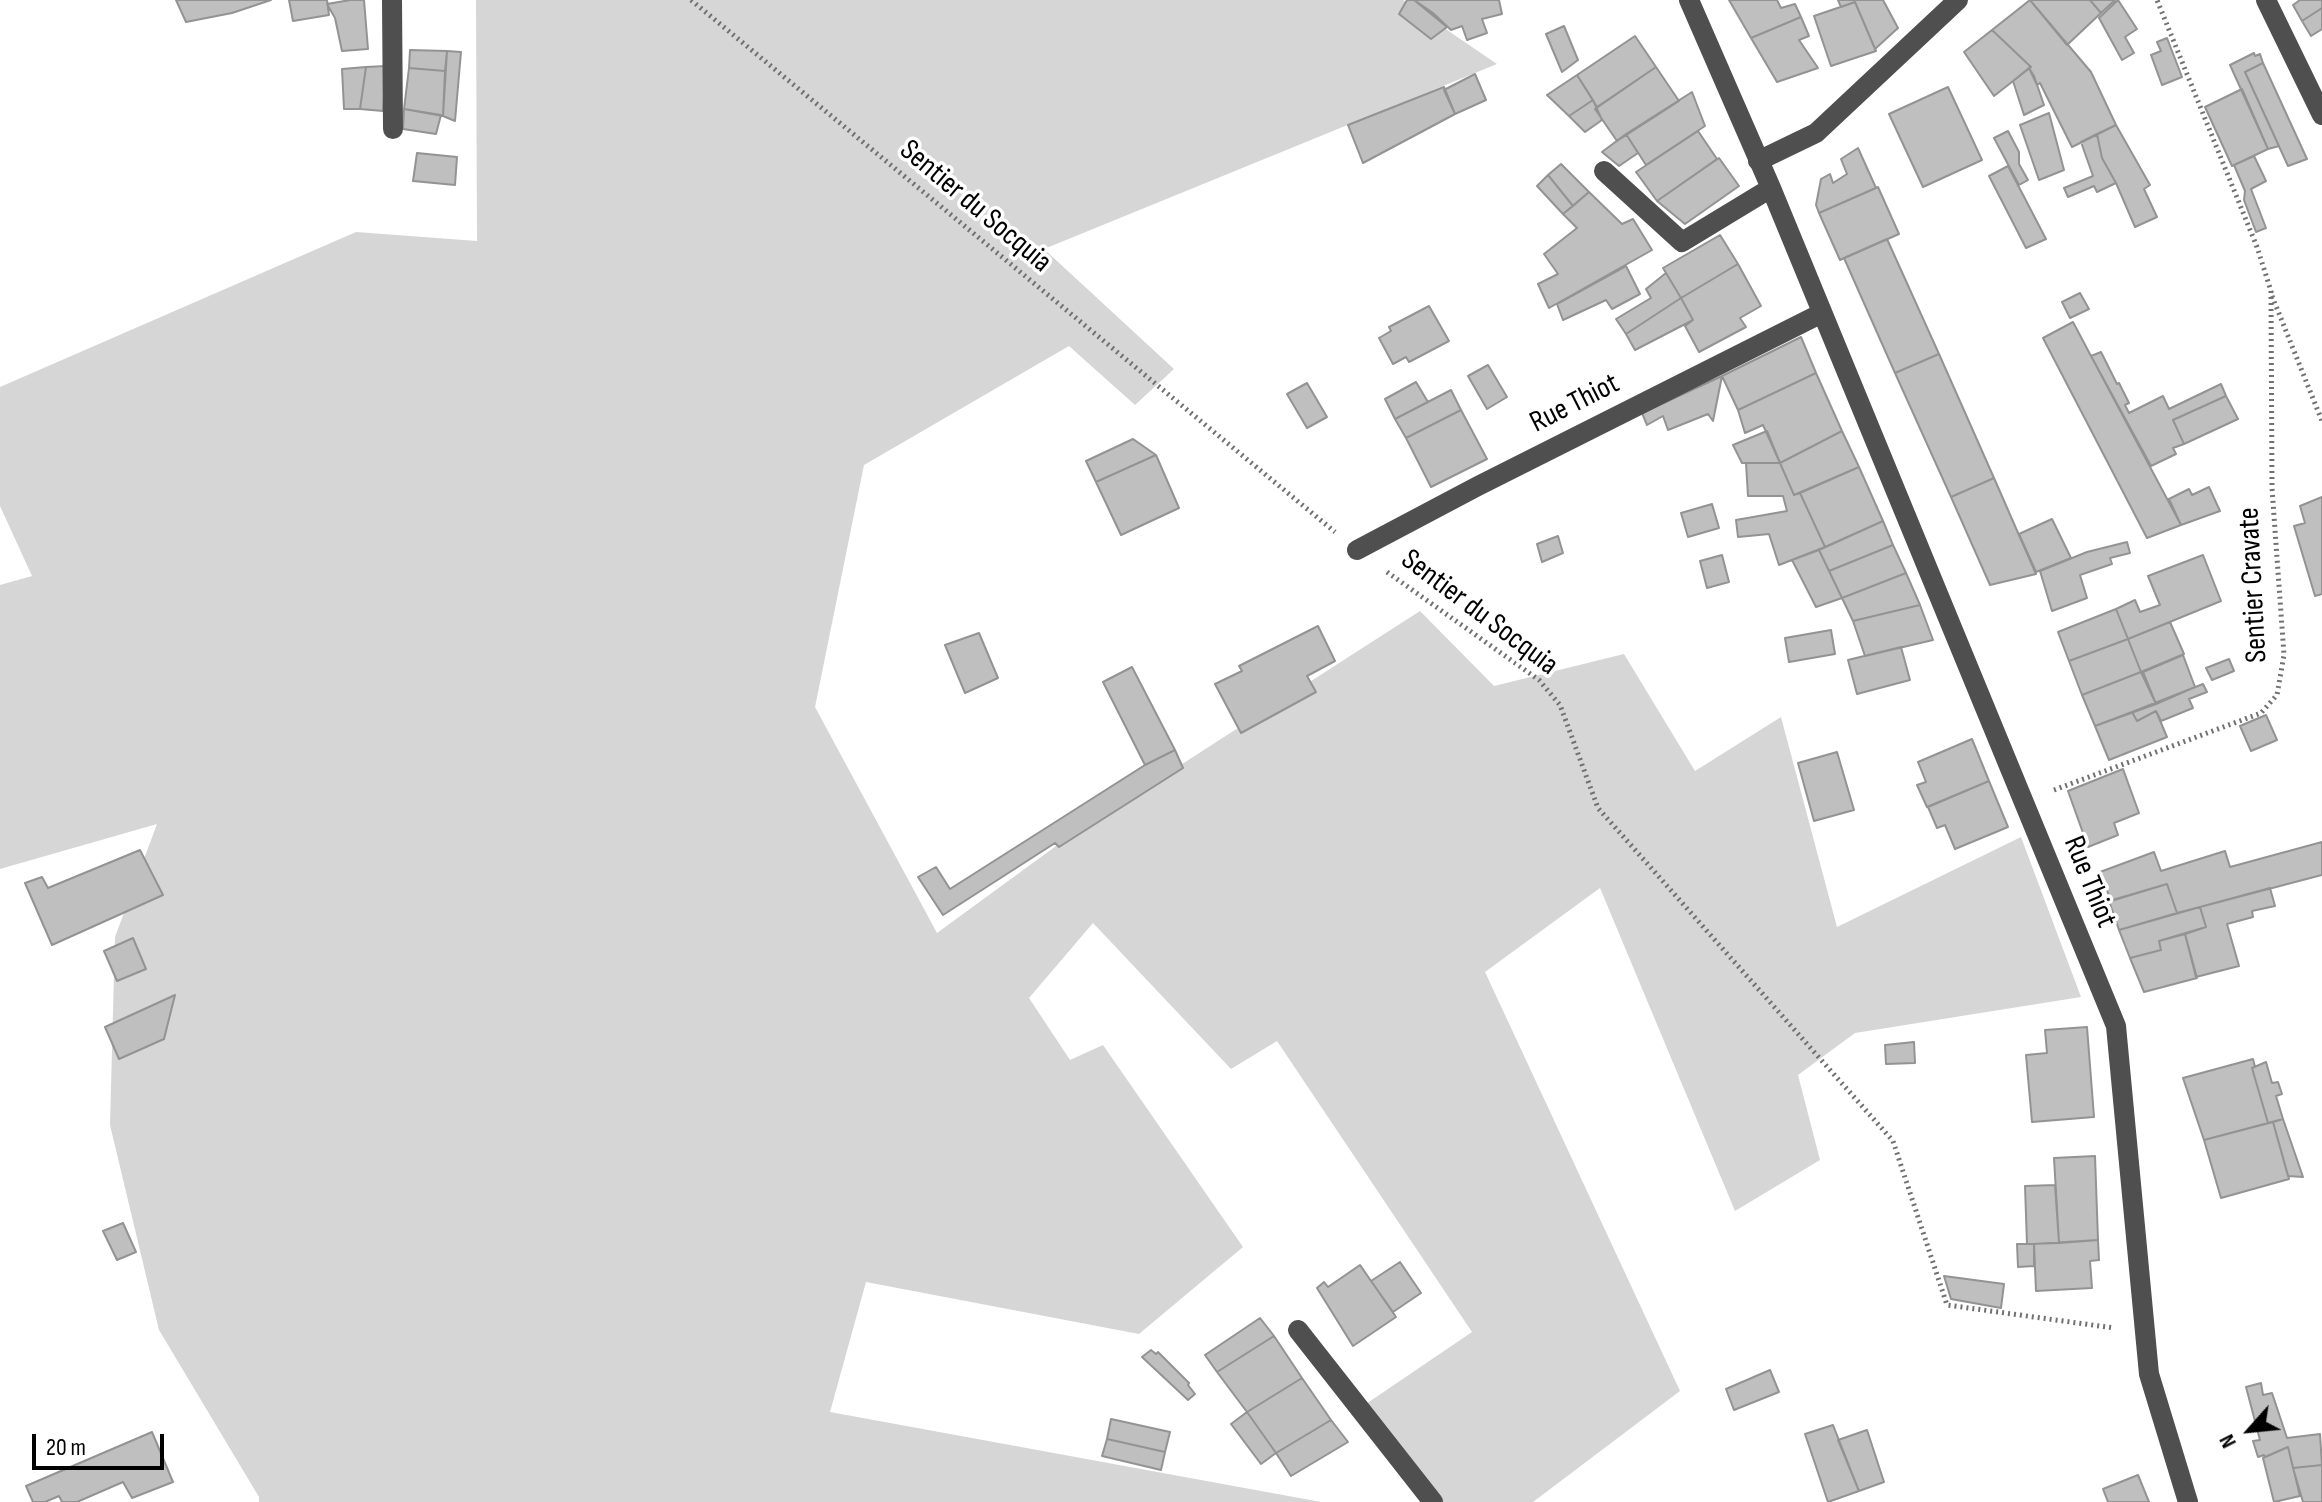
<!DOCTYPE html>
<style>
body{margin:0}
#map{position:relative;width:2322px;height:1502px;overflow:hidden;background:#fff;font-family:"Sofia Sans Condensed",sans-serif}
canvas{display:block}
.north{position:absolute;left:2210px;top:1390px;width:80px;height:80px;-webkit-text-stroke:6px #fff;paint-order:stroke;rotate:243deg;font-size:22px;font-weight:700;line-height:32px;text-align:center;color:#000}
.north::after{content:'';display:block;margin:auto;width:28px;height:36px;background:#000;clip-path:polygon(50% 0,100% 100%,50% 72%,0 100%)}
.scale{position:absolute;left:32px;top:1434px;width:132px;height:36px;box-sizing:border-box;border:4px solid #000;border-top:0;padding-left:10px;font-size:24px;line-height:28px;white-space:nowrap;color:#000;-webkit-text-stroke:6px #fff;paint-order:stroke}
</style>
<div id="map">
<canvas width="2322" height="1502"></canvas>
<div class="north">N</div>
<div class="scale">20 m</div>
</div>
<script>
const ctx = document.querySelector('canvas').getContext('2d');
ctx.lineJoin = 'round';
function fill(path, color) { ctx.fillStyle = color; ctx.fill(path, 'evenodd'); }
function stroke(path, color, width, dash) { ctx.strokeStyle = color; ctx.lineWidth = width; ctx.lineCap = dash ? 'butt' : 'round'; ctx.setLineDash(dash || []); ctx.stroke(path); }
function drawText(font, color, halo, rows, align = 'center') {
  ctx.font = font + ' "Sofia Sans Condensed",sans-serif'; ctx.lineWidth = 7; ctx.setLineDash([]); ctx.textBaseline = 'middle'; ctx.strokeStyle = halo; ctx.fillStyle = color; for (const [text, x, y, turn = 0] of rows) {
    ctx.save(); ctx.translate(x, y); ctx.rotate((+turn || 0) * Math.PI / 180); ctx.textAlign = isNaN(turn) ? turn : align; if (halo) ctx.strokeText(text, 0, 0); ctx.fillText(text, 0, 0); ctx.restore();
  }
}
fill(new Path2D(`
 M476 0H1403L1497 64 1044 249 1174 369 1135 405 1069 346 864 465 815 707 937 933 1067 838 1420 611 1494 686 1624 654 1695 771 1781 717 1837 927 2021 837 2081 997 1855 1033 1798 1075 1820 1160 1735 1211 1600 888 1485 972 1680 1391 1533 1502H1433L1360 1408 1472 1332 1277 1041 1231 1069 1093 923 1029 998 1070 1060 1103 1045 1243 1247 1139 1334 866 1282 830 1412 1321 1502H259V1497L159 1330 110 1125 115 937 157 824 0 869V585L32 576 0 506V387L356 232 477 241Z`), '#d6d6d6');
const building = new Path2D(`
 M176 0H271L232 13 186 22Z
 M289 0H327L329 15 293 21Z
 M350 0H364L368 49 342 51 335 18 327 4Z
 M1407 0H1414L1447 27 1431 39 1399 14Z
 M1414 0H1499L1502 14 1482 19 1487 33 1467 40 1462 26 1451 30 1433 13Z
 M1729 0H1777L1781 8 1795 4 1801 17 1751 38Z
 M1838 0H1883L1898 28 1875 49 1855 2 1841 7Z
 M2030 0H2090L2101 13 2067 45Z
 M2030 0 2091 72 2116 125 2072 147 2040 83 2037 85 2029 68 2031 67 1992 30Z
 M2090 0H2115L2101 13Z
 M2118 0 2137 29 2125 37 2134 53 2122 60 2099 18Z
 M2300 0H2322V8L2302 21 2293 5Z
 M1855 2 1876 51 1831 66 1814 16Z
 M2322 8V29L2311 36 2302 21Z
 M1801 17 1809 36 1799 40 1818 68 1777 82 1751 38Z
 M1564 26 1578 60 1562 72 1546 34Z
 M1992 30 2031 67 1994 96 1964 52Z
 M1635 36 1656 67 1597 107 1577 75Z
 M2167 38 2182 77 2162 85 2151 55 2161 51 2157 42Z
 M410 50 447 51 445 71 409 68Z
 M447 51 461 52 455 121 443 116Z
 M2254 53 2255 56 2260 54 2263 63 2245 72 2279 146 2268 149 2230 65Z
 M2263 63 2307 159 2288 166 2245 72Z
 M386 66 383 111 360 109 366 67Z
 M366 67 360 109H344L342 69Z
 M1656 67 1679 101 1617 141 1595 109Z
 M409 68 445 71 443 116 404 109Z
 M2029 68 2034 76 2044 105 2024 115 2013 81Z
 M1475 74 1486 100 1455 114 1444 90Z
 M1577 75 1593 100 1569 116 1547 95Z
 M1444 87 1455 114 1363 163 1348 125Z
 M1948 87 1982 160 1923 187 1889 114Z
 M2242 89 2268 149 2232 166 2205 107Z
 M1692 92 1705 126 1646 165 1626 134Z
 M1593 100 1602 120 1585 132 1569 116Z
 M404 109 441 115 436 134 403 129Z
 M2049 113 2064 170 2039 180 2020 125Z
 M2116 125 2150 185 2144 189 2157 217 2135 227 2116 183 2102 158 2097 134Z
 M1698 131 1717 159 1657 201 1636 172Z
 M2008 131 2019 152V164L2028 180 2019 185 1994 138Z
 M1626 134 1638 153 1619 166 1602 152Z
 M2097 134 2102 158 2116 183 2097 192 2094 186 2068 197 2064 188 2093 176 2081 142Z
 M1858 148 1876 188 1819 213 1816 205 1821 179 1830 174 1833 183 1847 174 1841 159Z
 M417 153 457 157 455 185 413 181Z
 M2254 156 2266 181 2251 189 2266 228 2256 232 2244 200 2245 191 2234 165Z
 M1719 158 1739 186 1685 224 1657 201Z
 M1561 164 1589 192 1573 206 1548 175Z
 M2008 166 2046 239 2026 248 1989 176Z
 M1548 175 1573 206 1563 214 1537 186Z
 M1878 187 1899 234 1840 260 1819 213Z
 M1589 192 1622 224 1633 219 1652 250 1549 308 1538 284 1558 274 1544 254 1577 228 1563 214Z
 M1720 235 1738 264 1681 298 1663 268Z
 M1887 239 1939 354 1895 373 1844 258Z
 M1738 264 1761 306 1740 318 1746 327 1699 352 1685 326 1693 320 1681 298Z
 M1626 266 1640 294 1612 309 1606 300 1563 320 1557 304Z
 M1666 273 1681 298 1626 334 1616 319 1651 298 1646 289Z
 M2080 293 2089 309 2070 318 2062 302Z
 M1681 298 1693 320 1635 350 1626 334Z
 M1429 306 1449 341 1409 362 1406 357 1393 364 1379 338 1391 331 1389 327Z
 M2073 322 2091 356 2181 525 2147 538 2043 338Z
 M1801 337 1816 373 1738 410 1722 376Z
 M2101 352 2117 384 2119 383 2129 403 2125 405 2129 413 2163 396 2169 409 2221 384 2226 396 2173 420 2184 444 2173 448 2176 454 2151 466 2091 356Z
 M1939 354 1994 478 1951 497 1895 373Z
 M1488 365 1507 397 1487 409 1468 376Z
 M1816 373 1842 431 1780 463 1763 425 1745 433 1738 410Z
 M1722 376 1713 421 1708 414 1668 430 1663 416 1647 425 1642 413Z
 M1416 382 1428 402 1395 419 1385 399Z
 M1307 383 1327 417 1307 428 1287 394Z
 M1451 390 1461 410 1406 438 1395 419Z
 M2226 396 2238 419 2184 444 2173 420Z
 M1461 410 1487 459 1431 487 1406 438Z
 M1767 431 1780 463H1742L1733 445Z
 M1842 431 1859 467 1794 495 1780 463Z
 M1133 439 1156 455 1096 482 1086 461Z
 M1156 455 1179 508 1121 535 1096 482Z
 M1746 463H1780L1794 495 1800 493 1825 547 1779 565 1769 534 1738 537 1736 520 1787 511 1783 496H1748Z
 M1859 467 1883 521 1825 547 1800 493Z
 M1994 478 2036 574 1990 585 1951 497Z
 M2209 487 2220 511 2181 525 2169 499 2189 489 2192 495Z
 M2322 497V594L2315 596 2294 526 2305 523 2300 506Z
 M1712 504 1719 528 1688 537 1681 513Z
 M2052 519 2071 558 2036 572 2019 534Z
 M1883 521 1893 545 1829 571 1819 550Z
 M1558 536 1563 553 1542 562 1537 544Z
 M2127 542 2130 553 2110 558 2112 564 2080 575 2087 598 2052 611 2040 571 2087 552Z
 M1893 545 1906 573 1842 598 1829 571Z
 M1819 550 1842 598 1816 607 1792 560Z
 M1722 555 1729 582 1707 588 1700 561Z
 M2203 555 2221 601 2128 639 2116 609 2135 600 2140 612 2160 605 2148 576Z
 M1906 573 1920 605 1853 621 1842 598Z
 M1920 605 1933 640 1865 656 1853 621Z
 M2116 609 2128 639 2069 661 2058 632Z
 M2170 622 2184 654 2141 672 2128 639Z
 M1318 626 1335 661 1307 676 1316 692 1241 733 1215 684 1242 671 1239 666Z
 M1831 630 1835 654 1789 662 1785 638Z
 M979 633 998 678 965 693 945 645Z
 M2128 639 2141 672 2082 695 2069 661Z
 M1901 647 1910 680 1857 694 1848 660Z
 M2183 655 2195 687 2156 704 2143 672Z
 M2229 659 2234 671 2212 680 2206 668Z
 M1132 667 1175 750 1145 765 1103 682Z
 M2141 672 2156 704 2095 726 2082 695Z
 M2203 684 2207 692 2189 699 2193 708 2161 721 2156 711 2137 721 2132 712Z
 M2156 711 2167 737 2109 760 2095 726 2132 712 2137 721Z
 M2266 715 2277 740 2251 751 2240 726Z
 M1972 739 1989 781 1927 807 1917 785 1926 782 1918 762Z
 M1175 750 1183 768 1059 847 1055 843 943 915 918 877 936 867 950 889 1145 765Z
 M1837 752 1854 810 1814 821 1798 763Z
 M2123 769 2139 813 2114 823 2118 835 2088 847 2068 791Z
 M1989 781 2008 827 1955 849 1945 825 1937 828 1928 807Z
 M2322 842V875L2177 913 2167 884 2111 901 2100 872 2154 852 2161 871 2225 851 2230 867Z
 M140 850 163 895 52 945 25 883 42 877 48 888Z
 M2167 884 2177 913 2119 930 2109 901Z
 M2270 888 2275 906 2252 911 2253 917 2227 924 2239 966 2196 977 2185 934 2206 927 2200 907Z
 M2200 907 2206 927 2159 941 2161 950 2130 958 2119 930Z
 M2185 934 2197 978 2144 992 2130 958 2161 950 2159 941Z
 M133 938 146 969 117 981 104 951Z
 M175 995 164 1039 119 1059 105 1027Z
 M2087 1027 2094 1117 2032 1122 2026 1055 2047 1053 2045 1030Z
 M1914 1042 1915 1063 1886 1064 1885 1045Z
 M2253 1059 2255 1067 2252 1068 2268 1123 2204 1140 2183 1078Z
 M2266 1062 2272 1083 2278 1082 2282 1094 2276 1096 2283 1119 2268 1123 2252 1068Z
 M2283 1119 2303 1177 2288 1176 2273 1122Z
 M2273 1122 2289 1179 2221 1198 2204 1140Z
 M2095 1156 2098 1240 2059 1243 2054 1158Z
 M2055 1185 2059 1243 2027 1244 2025 1186Z
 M123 1223 136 1252 117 1260 103 1231Z
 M2098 1240 2099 1260 2090 1261 2092 1288 2036 1291 2034 1244Z
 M2017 1244H2034V1266L2018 1267Z
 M1400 1262 1421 1293 1393 1312 1371 1281Z
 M1360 1265 1396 1317 1353 1346 1317 1288 1324 1282 1328 1287Z
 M1944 1276 2004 1284 2001 1308 1951 1299Z
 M1260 1318 1274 1336 1217 1372 1205 1355Z
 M1274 1336 1302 1378 1247 1412 1217 1372Z
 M1151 1350 1156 1354 1158 1352 1189 1383 1188 1385 1195 1394 1188 1400 1142 1357Z
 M1770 1370 1779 1392 1734 1410 1726 1389Z
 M1302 1378 1331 1420 1276 1453 1247 1412Z
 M2261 1383 2263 1395 2272 1393 2287 1438 2320 1434 2322 1465 2293 1468 2288 1447 2265 1457 2264 1455 2258 1457 2253 1441 2260 1440 2246 1387Z
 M1247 1412 1276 1453 1261 1464 1231 1424Z
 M1111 1419 1170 1432 1165 1452 1107 1439Z
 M1331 1420 1348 1442 1291 1476 1276 1453Z
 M1833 1425 1859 1491 1828 1502 1805 1434Z
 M1867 1430 1884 1482 1859 1491 1838 1440Z
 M152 1432 173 1482 132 1498 123 1482 77 1502H62L59 1496 45 1502H33L26 1486Z
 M1107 1439 1165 1452 1161 1470 1102 1456Z
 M2288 1447 2300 1496 2274 1502 2263 1458Z
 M2322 1465V1502H2303L2293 1468Z
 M2138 1475 2149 1502H2108L2103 1489Z`);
fill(building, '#bfbfbf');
stroke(building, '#939393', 2);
stroke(new Path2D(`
 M691 0 1335 532
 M2272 296 2322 421
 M1387 572 1539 680 1560 705 1598 808 1893 1141 1947 1305 2114 1328
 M2054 790 2261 713 2277 695 2284 655 2272 488 2271 291 2257 247 2157 0`), '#717171', 5, [2, 4]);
stroke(new Path2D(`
 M392 0 393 129
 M1689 0 1771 188 2116 1026 2149 1374 2188 1502
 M2266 0 2322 115
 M1758 161 1816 133 1958 0
 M1604 171 1682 242 1771 188
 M1357 550 1478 486 1822 313
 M1298 1330 1433 1502`), '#4f4f4f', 20);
drawText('30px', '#000', '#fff', [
 ["Sentier du Socquia",975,207,40],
 ["Rue Thiot",1575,404,-27],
 ["Sentier Cravate",2254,585,-93],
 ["Sentier du Socquia",1479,613,37],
 ["Rue Thiot",2089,882,68]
]);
</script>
